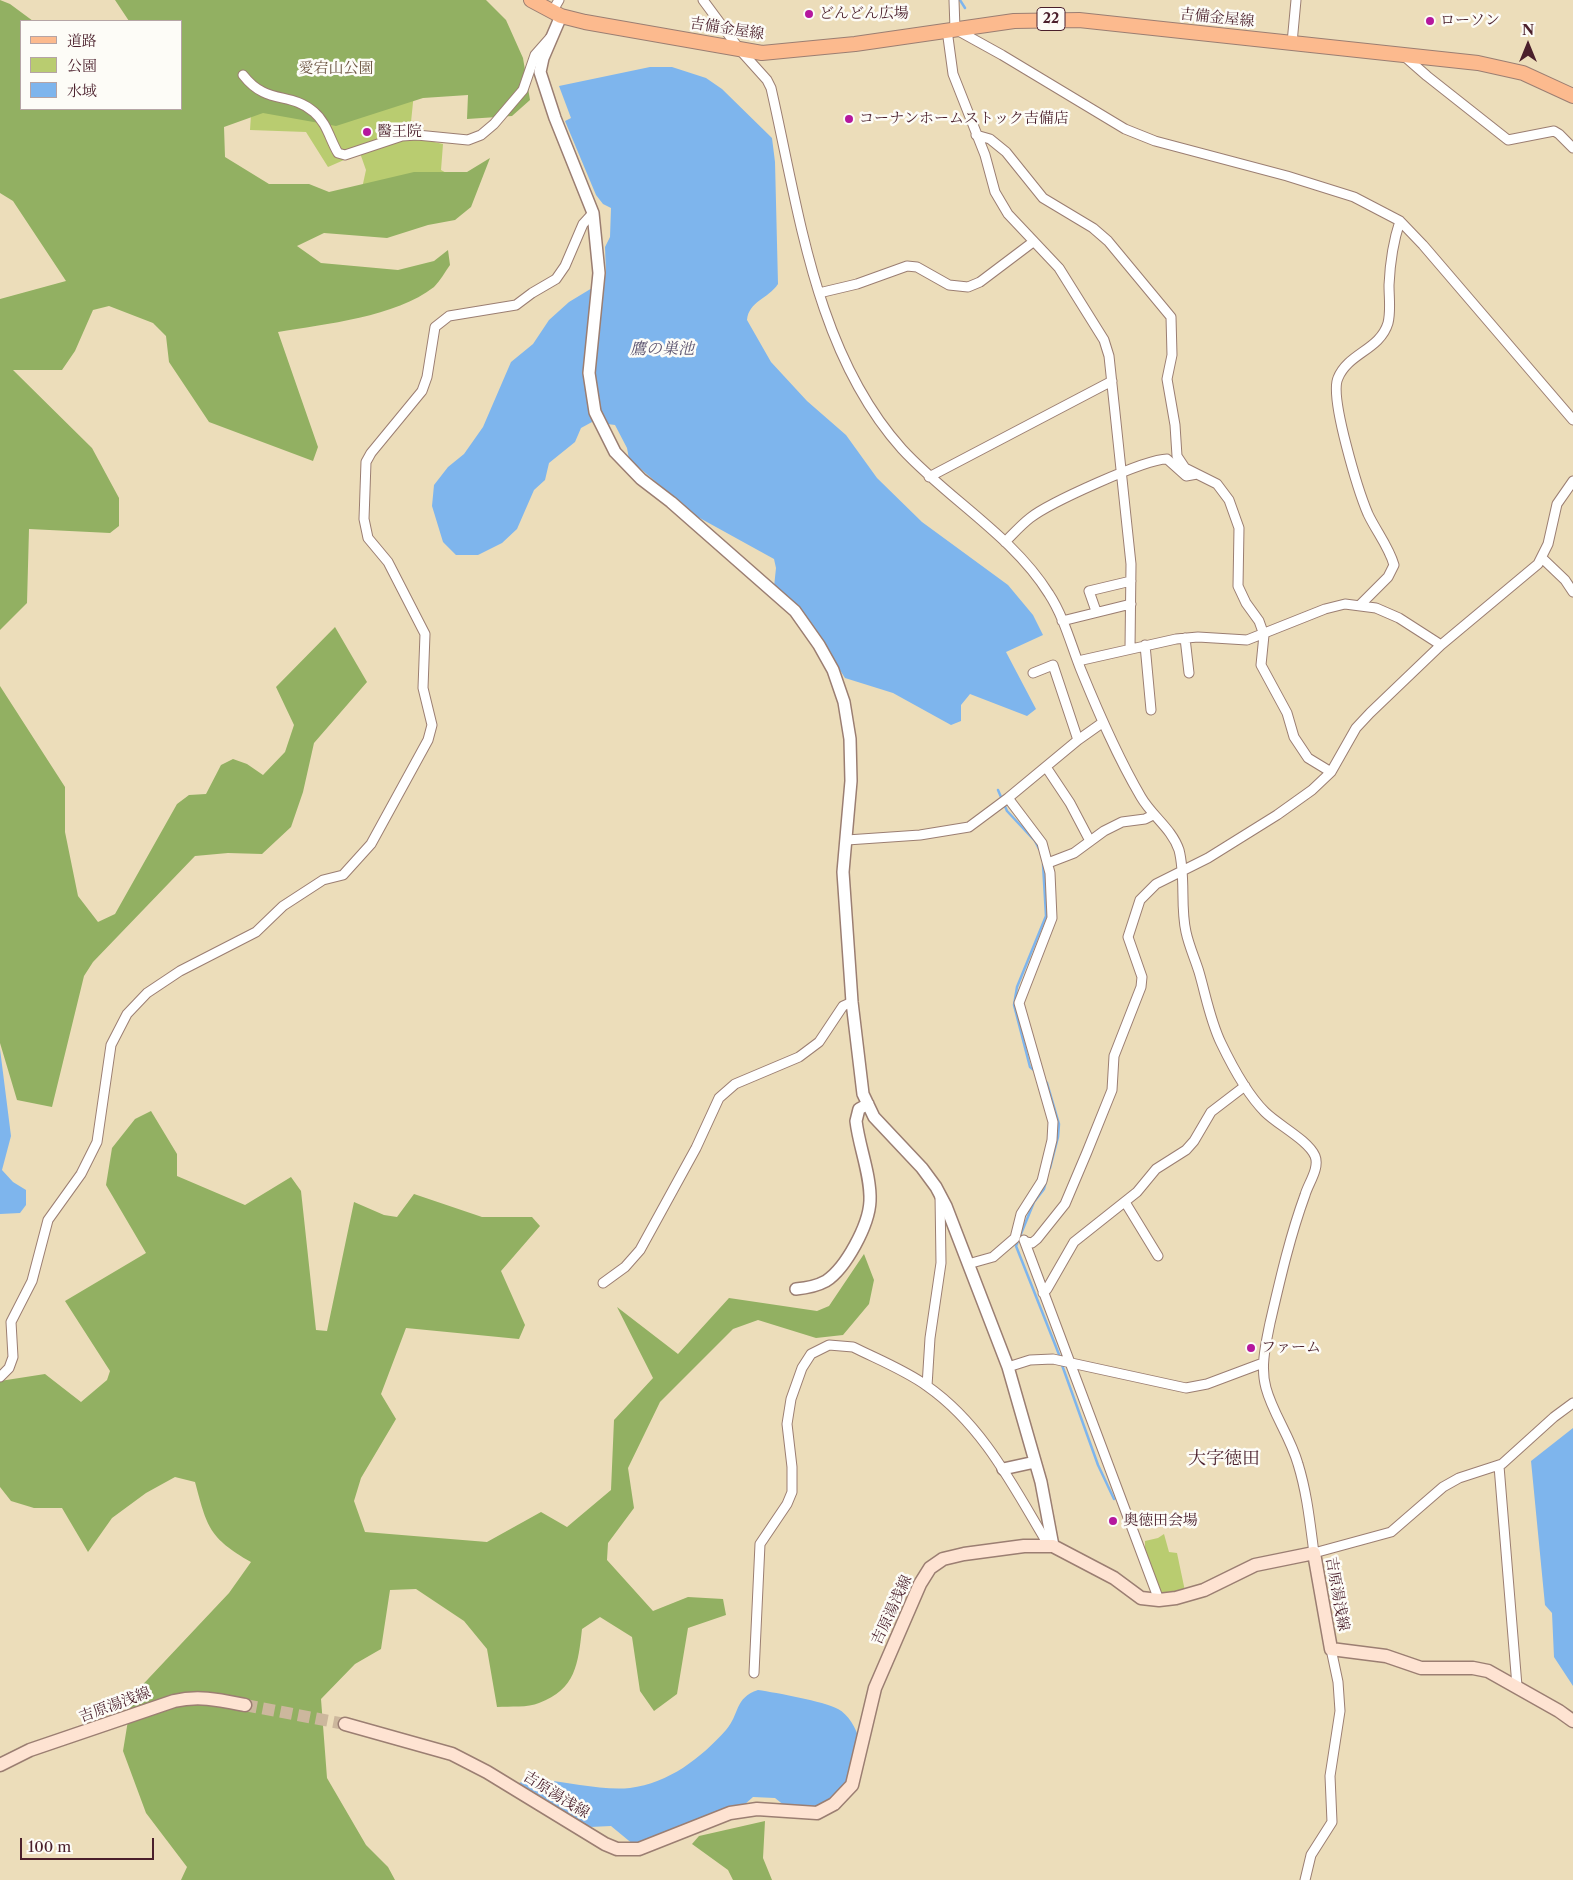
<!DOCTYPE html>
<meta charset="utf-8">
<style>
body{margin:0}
#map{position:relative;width:1573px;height:1880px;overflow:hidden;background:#ecddba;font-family:"Libre Caslon Text","Noto Serif JP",serif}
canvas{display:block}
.legend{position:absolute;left:20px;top:20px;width:162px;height:90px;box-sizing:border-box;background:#fdfcf7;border:1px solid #b5a4a5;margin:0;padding:6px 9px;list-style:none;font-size:15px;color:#4a1f2b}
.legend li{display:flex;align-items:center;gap:10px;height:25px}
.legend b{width:25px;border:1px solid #b5a4a5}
.north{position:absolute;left:1503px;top:20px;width:50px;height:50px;-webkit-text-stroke:4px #fdfcf7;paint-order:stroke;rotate:0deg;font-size:14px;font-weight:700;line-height:20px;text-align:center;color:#4a1f2b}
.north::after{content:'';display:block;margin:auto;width:18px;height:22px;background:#4a1f2b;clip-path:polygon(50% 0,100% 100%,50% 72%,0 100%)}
.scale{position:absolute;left:20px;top:1838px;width:134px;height:22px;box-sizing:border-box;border:2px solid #4a1f2b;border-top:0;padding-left:6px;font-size:15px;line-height:18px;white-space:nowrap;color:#4a1f2b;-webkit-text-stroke:4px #fdfcf7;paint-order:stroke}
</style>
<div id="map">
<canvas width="1573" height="1880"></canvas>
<ul class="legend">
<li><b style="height:6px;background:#fcba8e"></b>道路</li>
<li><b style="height:14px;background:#b9cc70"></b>公園</li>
<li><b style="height:14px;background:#7eb5ed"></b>水域</li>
</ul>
<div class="north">N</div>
<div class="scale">100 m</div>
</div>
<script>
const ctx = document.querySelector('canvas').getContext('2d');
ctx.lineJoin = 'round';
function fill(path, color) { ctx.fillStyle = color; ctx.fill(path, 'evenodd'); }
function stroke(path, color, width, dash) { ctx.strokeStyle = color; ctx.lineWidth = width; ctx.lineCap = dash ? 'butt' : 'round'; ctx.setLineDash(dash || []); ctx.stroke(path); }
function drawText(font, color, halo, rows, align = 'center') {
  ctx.font = font + ' "Libre Caslon Text","Noto Serif JP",serif'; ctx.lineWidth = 5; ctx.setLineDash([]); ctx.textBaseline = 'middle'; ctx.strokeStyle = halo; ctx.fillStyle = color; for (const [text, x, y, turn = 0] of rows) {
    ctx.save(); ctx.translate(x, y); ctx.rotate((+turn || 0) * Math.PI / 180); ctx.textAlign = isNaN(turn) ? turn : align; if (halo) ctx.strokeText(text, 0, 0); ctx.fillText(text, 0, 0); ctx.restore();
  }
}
fill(new Path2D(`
 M242 69 415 83 411 122 416 138 443 144 441 170 450 175 359 202 366 170 360 153 328 167 306 132 250 130 251 115Z
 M1164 1534 1169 1552 1177 1553 1185 1591 1160 1594 1145 1558V1541L1158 1538Z`), '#b9cc70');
fill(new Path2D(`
 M0 0 10 4 33 21H21V109H181V21H129L115 0H486L506 20 523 58 530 100 512 116 467 119 468 95 423 98 336 126 263 113 224 127 225 157 269 184H309L329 192 414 172H467L490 158 471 207 455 220 428 225 387 238 324 233 297 246 321 263 398 270 434 261 448 250 450 265C445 272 440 281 434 287 396 317 325 324 278 332L318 447 313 461 209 422 169 362 166 336 153 323 109 306 93 310 75 351 62 370H13L92 448 119 498V526L110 533 29 529 27 603 0 630V299L66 281 13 201 0 193Z
 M335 627 367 682 314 743 303 792 291 827 262 854 228 853 195 856 93 962 84 976 52 1107 17 1100 0 1043V686L65 787V832L78 896 98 922 115 914 177 804 189 795 206 794 221 765 233 759 247 764 263 775 285 752 294 725 276 687Z
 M151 1111 177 1154V1176L245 1205 291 1177 301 1191 316 1330 327 1331 354 1202 384 1215 397 1217 414 1194 482 1217H532L540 1226 501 1271 525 1325 519 1339 406 1328 381 1394 396 1419 361 1478 354 1501 365 1532 487 1542 541 1512 567 1527 611 1490 614 1420 653 1378 617 1307 678 1354 729 1298 817 1311 829 1306 864 1254 874 1280 869 1304 843 1335 816 1338 758 1320 733 1329 660 1402 628 1468 634 1508 608 1543 607 1560 653 1611 688 1597 723 1599 726 1615 688 1628 677 1694 654 1711 640 1691 632 1637 600 1617 582 1629C578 1664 576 1689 539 1703 528 1708 510 1706 497 1707L487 1649 464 1621 416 1589 390 1590 381 1649 355 1664 321 1699 327 1778 366 1845 388 1867 395 1880H181L187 1867 146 1813 123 1751 132 1696 229 1593 251 1562C209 1538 207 1527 195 1482L175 1477 146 1493 112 1518 88 1552 62 1508H34L11 1501 0 1487V1381L45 1374 81 1402 107 1380 110 1371 65 1301 146 1253 106 1185 112 1148 135 1119Z
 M765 1821 763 1858 772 1880H733L728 1870 692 1844 699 1836Z`), '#92b062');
fill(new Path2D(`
 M650 67H672L706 78 722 89 772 138 775 162 778 284C768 299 749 301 747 320L771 362 807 401 846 435 877 478 922 522 1008 585 1033 615 1043 635 1006 652 1036 709 1027 716 970 694 961 705V721L951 725 893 693 845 678C821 639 809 617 774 587L776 568 774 559 696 516 629 459 627 448 615 425 592 422 581 428 575 442 549 463 545 480 534 490 517 529 502 543 478 555H456L443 542 432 506 434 485 448 467 464 454 483 427 511 362 533 344 549 320 569 302 602 282 606 274 605 247 610 237 611 208 603 204 596 195 565 121 571 118 559 86Z
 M0 1049 11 1136 2 1170 13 1182 26 1190V1205L20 1213 0 1214Z
 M1573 1428V1686L1554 1657 1552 1613 1545 1605 1531 1461Z
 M758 1690C777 1693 823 1701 838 1709 848 1714 857 1729 859 1740L850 1783 821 1808 785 1806 775 1798 753 1797 744 1805 634 1845 611 1826 590 1827 519 1783 528 1780H542C569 1782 604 1791 630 1788 669 1783 701 1758 726 1730 740 1714 734 1698 758 1690Z`), '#7eb5ed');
stroke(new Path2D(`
 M960 0 965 8
 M998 790 1007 811 1035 841 1039 849
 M1035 1071 1030 1067 1014 1005 1017 987 1046 916 1043 864
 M1044 1080 1047 1083 1059 1124 1058 1137 1050 1168
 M1046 1181 1044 1189 1034 1202 1016 1246 1060 1357
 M1062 1365 1098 1465 1114 1499`), '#7eb5ed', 2.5);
stroke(new Path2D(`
 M245 1705 345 1724`), '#ccb79d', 12, [12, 6]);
const minor = new Path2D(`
 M703 0 740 50 767 80 771 88C799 210 815 352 902 449 948 499 1013 536 1049 594 1064 617 1071 645 1081 670 1099 714 1117 756 1141 797 1152 816 1172 829 1179 850 1186 877 1180 906 1186 932 1189 946 1195 959 1199 972 1206 996 1210 1020 1221 1043 1232 1066 1247 1094 1265 1112 1278 1125 1308 1140 1315 1156 1320 1168 1308 1184 1305 1195 1290 1236 1280 1280 1270 1323 1266 1343 1260 1367 1266 1388 1273 1414 1290 1436 1298 1464 1307 1493 1310 1523 1314 1553L1391 1532 1443 1487 1459 1478 1502 1464 1554 1417 1573 1403
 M954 0 955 29 1002 55 1125 129 1155 141 1287 176 1354 197 1400 221 1423 245 1573 420
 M552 12 559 0
 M947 30 953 74 985 155 995 192 1008 214 1059 268 1104 340 1109 356 1131 564 1130 648
 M1292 43 1296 0
 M1403 55 1427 76 1508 140 1554 131 1559 134 1573 148
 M243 75C267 106 290 91 314 112 327 123 330 140 338 153L345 155 402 136 417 135 468 140 481 135 494 124 523 90 535 55 550 38
 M976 135 990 139 1006 152 1043 198 1093 228 1108 241 1171 317 1172 355 1167 379 1175 425 1177 456 1185 468 1217 484 1229 500 1239 528 1238 586 1246 603 1259 621 1264 635 1261 665 1287 713 1294 737 1308 758 1331 772
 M819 293 857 284 907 266 917 267 949 285 968 287 980 282 1033 242
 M929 477 1112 381
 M1005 542C1013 534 1021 525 1030 518 1049 503 1145 459 1167 459L1186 476 1197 474
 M1542 558 1565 580 1573 592
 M1360 605 1388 577 1394 565C1389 547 1376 531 1368 514 1359 493 1329 397 1338 378 1348 353 1380 350 1388 323 1391 311 1389 298 1389 285 1390 263 1393 242 1400 221
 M1096 611 1089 591 1131 581
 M1062 621 1131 604
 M1185 638 1189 673
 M1145 645 1151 710
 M1078 661 1176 639 1198 637 1247 640 1325 609 1345 604 1376 608 1399 618 1441 645
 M1033 673 1053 665 1078 740
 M1046 767 1070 803 1090 841
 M847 840 920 835 969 827 1008 798 1078 740 1102 723
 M1048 863 1074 853 1104 831 1122 822 1145 819 1153 815
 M1125 1202 1158 1256
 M1024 1240 1159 1600
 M1026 1242 1032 1243 1037 1239 1065 1204 1087 1152 1112 1090 1114 1056 1141 987 1142 977 1128 937 1140 900 1156 884 1208 858 1277 815 1312 790 1331 772 1356 728 1370 713 1441 645 1538 564 1548 544 1557 504 1573 481
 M968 1264 993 1257 1015 1238 1021 1214 1042 1181 1052 1140 1053 1122 1019 1003 1052 918 1050 873 1042 843 1008 798
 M603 1283 625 1267 640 1250 696 1148 719 1098 735 1084 799 1057 819 1042 843 1006 852 1002
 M1043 1293 1047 1289 1074 1242 1137 1192 1156 1169 1186 1150 1194 1141 1211 1112 1245 1086
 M1008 1367 1030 1360 1053 1359 1186 1388 1207 1384 1263 1363
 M0 1377 9 1368 13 1357 11 1322 32 1281 48 1220 81 1174 97 1142 111 1045 127 1014 147 993 180 971 256 932 283 906 323 880 343 875 371 844 428 740 432 725 423 688 425 634 388 562 368 538 364 519 366 462 371 453 422 391 427 377 435 327 449 316 516 305 532 293 556 279 565 266 583 224 593 213
 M927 1386 930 1338 941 1263 940 1195
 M1499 1466 1517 1686
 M754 1673 760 1544 787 1504 792 1492V1467L787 1424 791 1399 802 1368 811 1354 829 1345 853 1347C877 1359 905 1370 927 1386 984 1426 1014 1488 1049 1546
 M1305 1880 1311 1855 1332 1822 1330 1776 1340 1711 1338 1682 1331 1649`);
const tertiary = new Path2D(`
 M561 16 543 58 540 72 555 118 593 213 599 273 589 373 595 412 615 452 641 479 671 502 795 611 819 645 833 670 844 702 850 739 851 781 843 872 852 1002 863 1094 874 1117 922 1168 936 1187 946 1206 1008 1367 1041 1482 1053 1546
 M796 1289C807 1288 817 1286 826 1281 846 1268 869 1225 870 1201 871 1175 859 1147 856 1121L859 1109 868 1104
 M1003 1469 1035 1462`);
const secondary = new Path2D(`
 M345 1724 452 1754 487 1772 605 1844 617 1849H639L730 1813 757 1809 817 1813 834 1804 852 1785 875 1688 920 1584 930 1568 943 1559 964 1554 1024 1546H1053L1114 1578 1141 1598 1159 1600 1176 1598 1204 1590 1255 1565 1314 1553 1331 1649 1386 1656 1421 1668H1473L1488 1671 1559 1711 1573 1721
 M0 1765 30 1750 174 1701C199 1695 220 1700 245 1705`);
const primary = new Path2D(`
 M531 0 561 16 585 22 762 53 855 44 1014 21 1079 20 1478 63 1523 73 1573 96`);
stroke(minor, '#9b7e72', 11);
stroke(tertiary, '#9b7e72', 14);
stroke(secondary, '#9b7e72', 15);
stroke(primary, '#9b7e72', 16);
stroke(minor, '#fff', 9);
stroke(tertiary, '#fff', 11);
stroke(secondary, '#fee3d2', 12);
stroke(primary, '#fcba8e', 14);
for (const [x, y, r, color] of [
 [809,14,5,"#b5179e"],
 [1430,21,5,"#b5179e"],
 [849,119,5,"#b5179e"],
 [367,132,5,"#b5179e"],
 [1251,1348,5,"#b5179e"],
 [1113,1521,5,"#b5179e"]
]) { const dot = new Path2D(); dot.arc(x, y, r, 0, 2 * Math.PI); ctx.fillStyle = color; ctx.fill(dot); stroke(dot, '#fdfcf7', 2); }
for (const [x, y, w] of [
 [1051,19,28]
]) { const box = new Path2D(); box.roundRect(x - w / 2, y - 11.5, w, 23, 4); ctx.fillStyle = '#fdfcf7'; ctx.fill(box); stroke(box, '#4a1f2b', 1); }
drawText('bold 14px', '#4a1f2b', null, [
 ["22",1051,19]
]);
drawText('15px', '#4a1f2b', '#fdfcf7', [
 ["どんどん広場",819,14],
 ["ローソン",1440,21],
 ["コーナンホームストック吉備店",859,119],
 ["醫王院",377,132],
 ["ファーム",1261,1348],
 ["奥徳田会場",1123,1521]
], 'left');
drawText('15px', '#4a1f2b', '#fdfcf7', [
 ["吉備金屋線",1217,18,6],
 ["吉備金屋線",727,29,9],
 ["吉原湯浅線",1337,1594,80],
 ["吉原湯浅線",892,1610,-65],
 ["吉原湯浅線",115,1705,-20],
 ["吉原湯浅線",556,1795,32]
]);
drawText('15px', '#6b5340', '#fdfcf7', [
 ["愛宕山公園",336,69]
]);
drawText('italic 16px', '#5c546f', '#fdfcf7', [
 ["鷹の巣池",662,349]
]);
drawText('18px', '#4a1f2b', '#fdfcf7', [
 ["大字徳田",1224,1459]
]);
</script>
